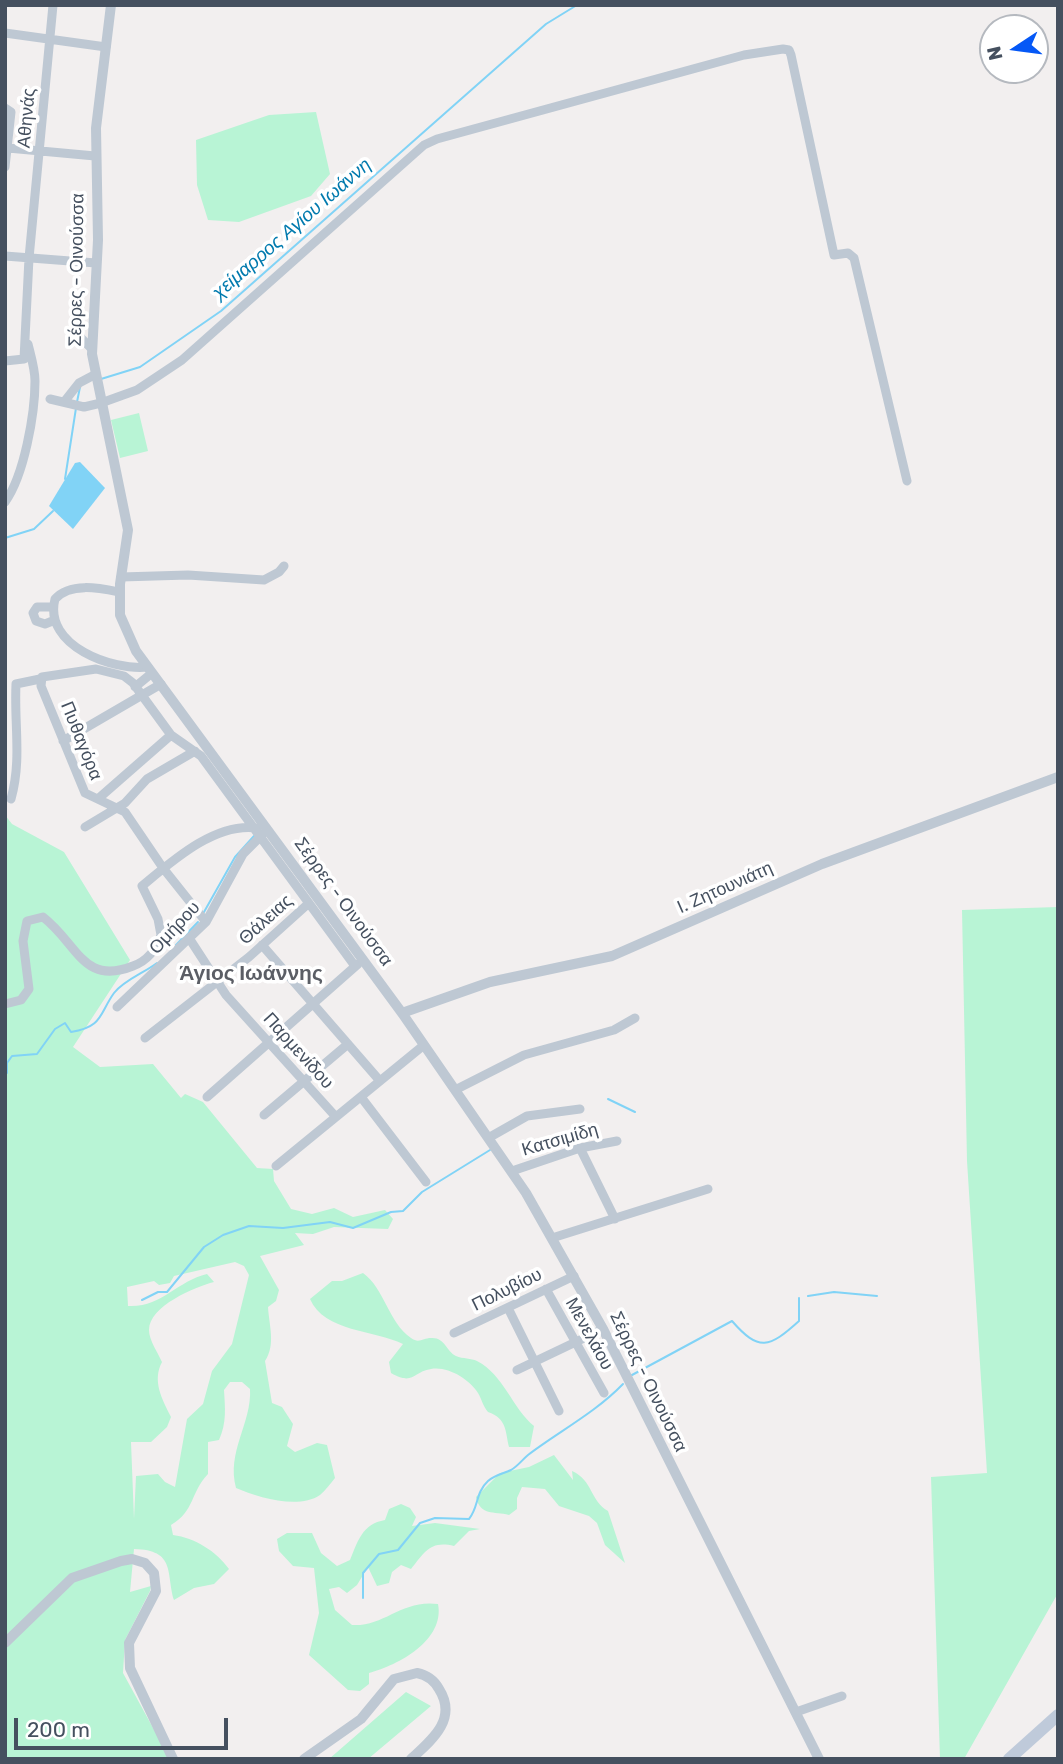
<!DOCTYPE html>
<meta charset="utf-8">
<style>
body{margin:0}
#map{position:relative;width:1063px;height:1764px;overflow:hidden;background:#f2efef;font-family:Rubik,sans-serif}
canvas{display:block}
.frame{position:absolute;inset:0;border:7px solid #45505f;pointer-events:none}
.north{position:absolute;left:979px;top:14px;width:70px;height:70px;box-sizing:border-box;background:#fff;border:2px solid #b5b9bf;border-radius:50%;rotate:257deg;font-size:19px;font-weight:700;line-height:28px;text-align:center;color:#45505f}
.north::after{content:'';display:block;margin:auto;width:24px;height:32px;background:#0558f6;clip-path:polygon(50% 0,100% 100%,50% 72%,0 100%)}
.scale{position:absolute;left:14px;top:1718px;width:214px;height:32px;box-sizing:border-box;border:4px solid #45505f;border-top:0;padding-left:9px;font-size:21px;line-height:24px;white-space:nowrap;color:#45505f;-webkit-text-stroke:5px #fff;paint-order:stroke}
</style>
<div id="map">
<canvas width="1063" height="1764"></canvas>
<div class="frame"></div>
<div class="north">N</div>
<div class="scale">200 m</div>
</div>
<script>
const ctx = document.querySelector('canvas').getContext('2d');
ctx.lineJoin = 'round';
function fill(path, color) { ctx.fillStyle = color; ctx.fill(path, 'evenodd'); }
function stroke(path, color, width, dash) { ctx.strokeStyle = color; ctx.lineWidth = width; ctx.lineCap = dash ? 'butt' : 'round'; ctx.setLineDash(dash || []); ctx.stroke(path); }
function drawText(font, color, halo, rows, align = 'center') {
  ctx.font = font + ' Rubik,sans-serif'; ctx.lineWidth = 7; ctx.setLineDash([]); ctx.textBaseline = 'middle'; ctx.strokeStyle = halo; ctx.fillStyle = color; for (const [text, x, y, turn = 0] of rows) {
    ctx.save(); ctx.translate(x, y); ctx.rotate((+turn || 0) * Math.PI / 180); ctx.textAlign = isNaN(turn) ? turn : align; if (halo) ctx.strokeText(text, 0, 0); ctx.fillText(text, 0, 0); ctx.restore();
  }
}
fill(new Path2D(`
 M316 112 330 174 311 196 239 222 208 220 197 185 196 140 269 115Z
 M139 413 148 451 120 458 111 420Z
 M5 815 12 824 64 852 130 960 73 1047 100 1067 153 1064 181 1098 185 1094 203 1102 257 1168 273 1169 274 1181 291 1209 312 1214 334 1208 353 1217 385 1210 393 1219 388 1229 334 1227 313 1234 295 1233 304 1245 260 1256 279 1290 276 1301 268 1307C269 1325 276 1345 265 1361L272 1403 282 1407 293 1424 287 1446 295 1452 317 1443 327 1445 335 1478C330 1484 325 1491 320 1495 298 1510 257 1497 236 1488 226 1452 252 1423 250 1389L242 1382H230L224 1390C225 1408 227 1422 219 1440L208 1442V1474C190 1493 195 1511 171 1525L173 1535C195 1538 216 1551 229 1569L214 1584 194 1588 174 1600C166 1573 176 1550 134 1549L130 1592 151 1586 150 1591 125 1640 123 1673 170 1759H5ZM235 1262 244 1266 249 1275 232 1344 212 1371 203 1404 187 1419 175 1487 165 1482 158 1474 136 1476 134 1519 131 1442H151L167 1427 171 1417C162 1399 152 1381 162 1362 158 1353 149 1340 149 1330 149 1306 195 1287 214 1282L207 1274C177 1281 161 1308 128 1306L127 1287 154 1281 159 1285 170 1283 174 1276Z
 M1058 907V1593L964 1759H940L931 1477 987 1473 967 1161 962 910Z
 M363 1273C385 1289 388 1322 411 1338 419 1344 423 1338 431 1338 445 1337 446 1351 456 1356 463 1359 471 1358 477 1361 504 1375 512 1408 534 1426L530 1447H509C505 1430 507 1419 488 1412 483 1406 482 1400 478 1393 469 1379 448 1366 431 1369 412 1372 414 1386 391 1373L389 1362 403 1344C375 1330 324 1332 310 1299L332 1281H342Z
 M554 1455 573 1480 572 1471C593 1480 590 1501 608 1511L625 1563 605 1545 597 1523 589 1516 559 1506 545 1489 522 1487 517 1498V1509L509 1515C494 1511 480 1516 476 1497L500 1473 529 1467Z
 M401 1504 410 1508 416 1517 412 1526 435 1523 480 1529 469 1531 454 1546C430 1540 424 1553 411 1569L401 1565 392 1572 389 1583 377 1586 368 1567 357 1585 347 1593 339 1587 329 1589 335 1610 352 1625C384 1627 402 1599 438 1604 445 1640 399 1665 369 1673V1684L360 1691 348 1690 309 1655 319 1613 314 1568 293 1566 279 1551 277 1539 287 1533H312L321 1553 337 1566 350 1560C358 1541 362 1524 385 1520L389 1509Z
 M406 1692 431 1706 368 1759H329Z`), '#b8f4d5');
fill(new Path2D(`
 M80 462 105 488 73 529 49 506 75 463Z`), '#81d3f6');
stroke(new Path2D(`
 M101 379 140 367 221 311 546 24 577 5
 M77 402 80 387
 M65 479 76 408
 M5 538 34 529 53 511
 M204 912 235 857 254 836
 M176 945 198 922
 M7 1073V1063L12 1056 37 1054 55 1029 65 1023 71 1032C103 1027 99 1014 114 993 124 980 144 973 157 963
 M608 1099 635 1112
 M808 1296 834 1292 877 1296
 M142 1300 158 1292H167L204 1247 223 1235 249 1226 283 1228 330 1222 353 1228 391 1212 403 1211 422 1192 490 1150
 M632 1375 732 1321C759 1352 769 1348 799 1321V1298
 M363 1598V1573L379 1554 398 1550 420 1523 435 1518 469 1519C479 1507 475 1493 488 1481 496 1474 503 1474 511 1470 518 1466 522 1460 528 1455 558 1432 595 1413 623 1384`), '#81d3f6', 2);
stroke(new Path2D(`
 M5 33 106 47
 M5 108 11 112 5 167
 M8 148 95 156
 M5 256 96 263
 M76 333 92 349
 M5 361 24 359 29 258 53 5
 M50 399 84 407 101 403 137 390 182 360 424 145 437 139 744 55 783 49 789 50 791 55 834 255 848 253 854 258 907 481
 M64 402 79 383 96 374
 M5 502C24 476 35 414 35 381 35 369 31 356 28 344
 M121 577 188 575 264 580 279 572 284 566
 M119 592C99 588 70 582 55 599 43 646 113 671 148 667
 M53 607H37L33 613 36 621 45 624 55 620
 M135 687 152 673
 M63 741 161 684
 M99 798 171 735
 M11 799C22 760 14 724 16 684L40 679
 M85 827 125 803 147 779 195 751
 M206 922 163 868 125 812 85 793 41 686 42 677 96 669 124 676 133 683 171 735 201 756 355 966
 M189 938 226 995 336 1117
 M262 945 380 1081
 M5 1004 21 1000 29 989 23 941 27 921 43 917C78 944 83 986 133 966 147 961 157 949 161 935L158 919 142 886C172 861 215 822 257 828
 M117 1007 206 922 243 854 263 834
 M145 1038 249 957 309 903
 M457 1089 524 1055 614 1030 635 1018
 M207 1097 358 964
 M361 1097 426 1182
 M264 1115 348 1044
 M490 1137 527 1116 580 1109
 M580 1148 615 1219
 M276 1166 424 1045
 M512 1171 580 1148 617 1141
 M552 1238 708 1189
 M546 1289 604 1393
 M508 1308 559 1411
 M454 1333 574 1276
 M517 1370 603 1329
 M796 1712 842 1696`), '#bec8d3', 9);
stroke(new Path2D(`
 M111 5 96 128 98 240 92 354 128 530 120 584V615L136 651 402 1013 526 1193 603 1329 819 1759
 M402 1013 490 982 612 956 822 864 1058 777
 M5 1643 72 1578 121 1561 132 1559 145 1563 154 1573 156 1591 129 1643 130 1668 173 1759
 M304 1759 361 1719 394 1679 417 1673C427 1675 434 1680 439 1689 458 1719 432 1740 411 1759`), '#bec8d3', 10);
stroke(new Path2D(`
 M1009 1759 1058 1715`), '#bfcada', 12);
drawText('18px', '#45505f', '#fff', [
 ["Αθηνάς",27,118,-85],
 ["Σέρρες - Οινούσσα",77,270,-89],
 ["Πυθαγόρα",81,741,68],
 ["Ι. Ζητουνιάτη",725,888,-24],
 ["Σέρρες - Οινούσσα",343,902,54],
 ["Θάλειας",266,920,-42],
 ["Ομήρου",175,928,-47],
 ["Παρμενίδου",298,1051,48],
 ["Κατσιμίδη",560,1140,-16],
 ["Πολυβίου",507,1290,-26],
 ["Μενελάου",589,1334,61],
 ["Σέρρες - Οινούσσα",648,1382,64]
]);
drawText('italic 19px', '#017aae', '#fff', [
 ["χείμαρρος Αγίου Ιωάννη",292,229,-41]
]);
drawText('bold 21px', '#5b5e65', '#fff', [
 ["Άγιος Ιωάννης",251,974]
]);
</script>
